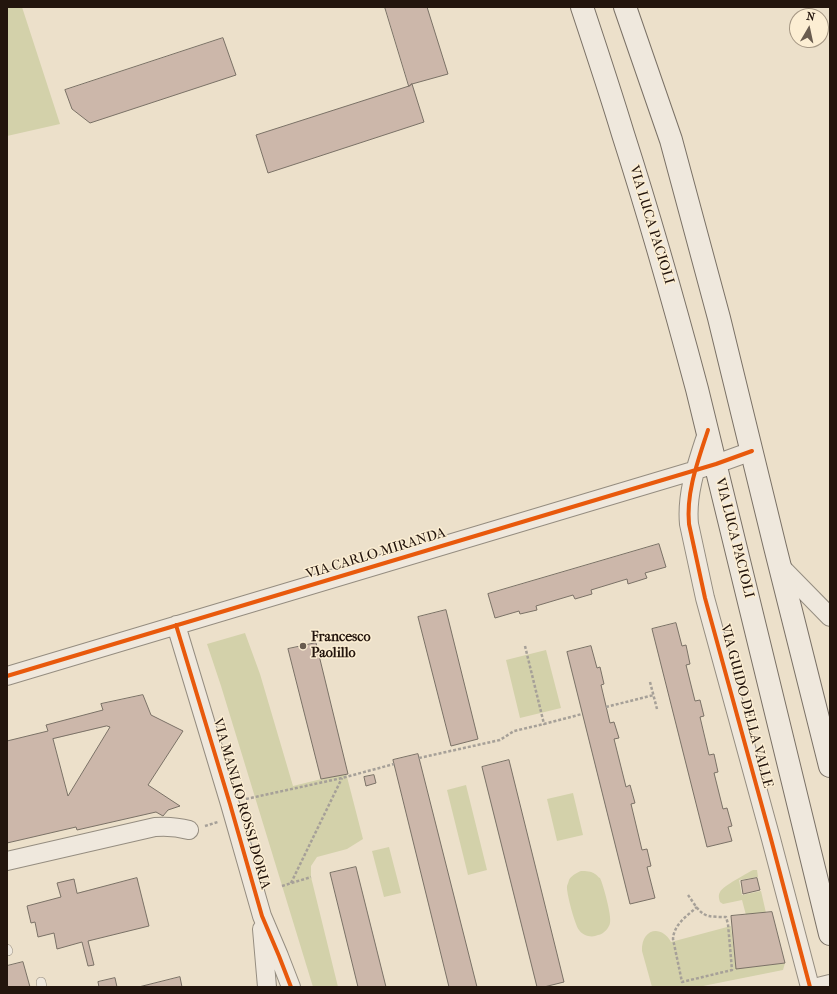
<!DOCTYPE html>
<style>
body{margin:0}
#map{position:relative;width:837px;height:994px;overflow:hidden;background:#ece0ca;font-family:"IM FELL French Canon",serif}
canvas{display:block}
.frame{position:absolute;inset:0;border:8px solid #23150d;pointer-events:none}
.north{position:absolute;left:789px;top:8px;width:40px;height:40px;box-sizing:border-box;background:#fceed3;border:1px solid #a59784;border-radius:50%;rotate:9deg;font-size:11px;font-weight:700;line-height:16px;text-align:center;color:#23150d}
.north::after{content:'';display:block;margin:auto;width:14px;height:18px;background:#695c4f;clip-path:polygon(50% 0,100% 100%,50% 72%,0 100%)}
</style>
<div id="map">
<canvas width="837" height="994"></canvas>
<div class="frame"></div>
<div class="north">N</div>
</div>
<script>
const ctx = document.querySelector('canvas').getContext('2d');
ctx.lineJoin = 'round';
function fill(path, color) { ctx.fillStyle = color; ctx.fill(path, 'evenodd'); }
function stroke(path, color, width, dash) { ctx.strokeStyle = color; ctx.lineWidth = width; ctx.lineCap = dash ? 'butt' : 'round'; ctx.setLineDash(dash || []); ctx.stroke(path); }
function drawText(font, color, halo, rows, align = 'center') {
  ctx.font = font + ' "IM FELL French Canon",serif'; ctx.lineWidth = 3; ctx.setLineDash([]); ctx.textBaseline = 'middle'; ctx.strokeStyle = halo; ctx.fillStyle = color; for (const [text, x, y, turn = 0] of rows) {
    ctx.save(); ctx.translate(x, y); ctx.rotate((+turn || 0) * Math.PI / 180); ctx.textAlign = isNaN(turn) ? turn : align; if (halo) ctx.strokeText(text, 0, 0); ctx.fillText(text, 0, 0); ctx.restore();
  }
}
fill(new Path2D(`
 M7 7H22L60 124 7 136Z
 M245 633 260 674 293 786 346 773 363 839 347 849 317 857 311 866V877L338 987H313L221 686 207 644Z
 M546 650 561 708 520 718 506 660Z
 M466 785 487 870 468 875 447 790Z
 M573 793 583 835 557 841 547 799Z
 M389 847 401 893 384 897 372 851Z
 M753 870H757L758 877 739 880 742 895 761 891 766 913 746 915 742 900 723 904 720 902C719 899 718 895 720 892 723 886 746 874 753 870Z
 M581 871C586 871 591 871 595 874 596 874 599 878 600 878 603 884 612 916 610 923 609 928 604 934 598 935 592 938 583 936 579 930 575 925 566 892 567 886 567 886 569 881 569 880 571 876 576 873 581 871Z
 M731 926 736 968 785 963 783 970 698 987H652L642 951C641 929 661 924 671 942Z`), '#d3d1aa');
const building = new Path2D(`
 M385 7H427L448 74 412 84 409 86Z
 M223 38 236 75 90 123 72 109 65 90Z
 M412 84 424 122 268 173 256 135 409 86Z
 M659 544 666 567 645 573 647 578 628 584 627 579 591 590 592 594 575 599 573 595 536 606 537 610 520 614 519 611 495 618 488 594Z
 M446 610 478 739 451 746 418 617Z
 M676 623 682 646 686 645 690 664 686 665 695 701 700 700 704 716 700 717 709 755 714 754 718 772 714 773 723 809 727 808 732 826 728 827 732 841 707 847 652 629Z
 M316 643 348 774 321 779 288 649Z
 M591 646 597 668 600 667 604 684 601 685 610 723 614 722 619 738 614 739 626 787 630 785 635 803 631 804 642 850 647 849 651 866 647 867 655 898 630 904 567 652Z
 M143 695 151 715 183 731 148 785 180 806 168 810 163 816 156 812 77 830 76 827 7 843V741L48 731 46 725 103 710 101 704ZM107 726 110 727 68 796 53 739Z
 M418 754 419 758 477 987H449L393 760Z
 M509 760 564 982 544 987H537L482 767Z
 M374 775 376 783 366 786 364 777Z
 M356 867 386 987H358L330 873Z
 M137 878 149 926 88 941 94 965 88 966 82 942 57 949 54 933 38 937 35 922 31 923 27 906 61 897 57 883 74 879 77 893Z
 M757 878 760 890 743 894 741 881Z
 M772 912 785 963 736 969 731 916Z
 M23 962 30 987H7V966Z
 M180 977 182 987H139Z
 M115 978 117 987H99L98 982Z`);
fill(building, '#ccb7aa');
stroke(building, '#7a7166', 1);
const lane = new Path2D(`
 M7 949 8 951
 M41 982 42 987`);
const street = new Path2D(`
 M708 430C698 461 686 492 689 524L705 598 771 839 810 987
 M779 565 830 617
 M176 625 230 804 262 916 279 956 291 987
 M7 676 716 464 752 451
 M7 861 155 827C167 826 178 827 189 830
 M262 929 267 987
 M818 987 830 984`);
const secondary = new Path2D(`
 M582 7C596 49 610 91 623 134 650 218 674 303 697 389L830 934
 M625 7 671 140 719 318 775 547 830 766`);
stroke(lane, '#958d80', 10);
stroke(street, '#958d80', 20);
stroke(secondary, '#7a7166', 24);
stroke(new Path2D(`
 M525 646 544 724 582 714
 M650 682 657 709
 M606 707 654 695
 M419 758 500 740 514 731 544 724
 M246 799 342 778 394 764
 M205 826 218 822
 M291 883 342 778
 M282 886 311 877
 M688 895C694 903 699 914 709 916 714 917 721 917 726 917L728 924 732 970 682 982 673 939C674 924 687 916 697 907`), '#a6a098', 2.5, [3, 2]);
stroke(lane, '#efe8dd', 9);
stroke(street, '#efe8dd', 18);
stroke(secondary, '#efe8dd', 22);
stroke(new Path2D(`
 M708 430C698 461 686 492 689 524L705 598 771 839 810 987
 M176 625 230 804 262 916 279 956 291 987
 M7 676 716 464 752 451`), '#e8590c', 4);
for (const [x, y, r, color] of [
 [303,646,4,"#695c4f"]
]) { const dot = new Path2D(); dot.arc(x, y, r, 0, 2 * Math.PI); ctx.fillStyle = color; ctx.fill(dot); stroke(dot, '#fceed3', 1.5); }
drawText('14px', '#23150d', '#fceed3', [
 ["VIA LUCA PACIOLI",651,225,73],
 ["VIA LUCA PACIOLI",734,538,76],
 ["VIA CARLO MIRANDA",376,554,-17],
 ["VIA GUIDO DELLA VALLE",746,706,75],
 ["VIA MANLIO ROSSI DORIA",241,804,74]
]);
drawText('bold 14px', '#23150d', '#fceed3', [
 ["Francesco",311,638],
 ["Paolillo",311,654]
], 'left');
</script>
